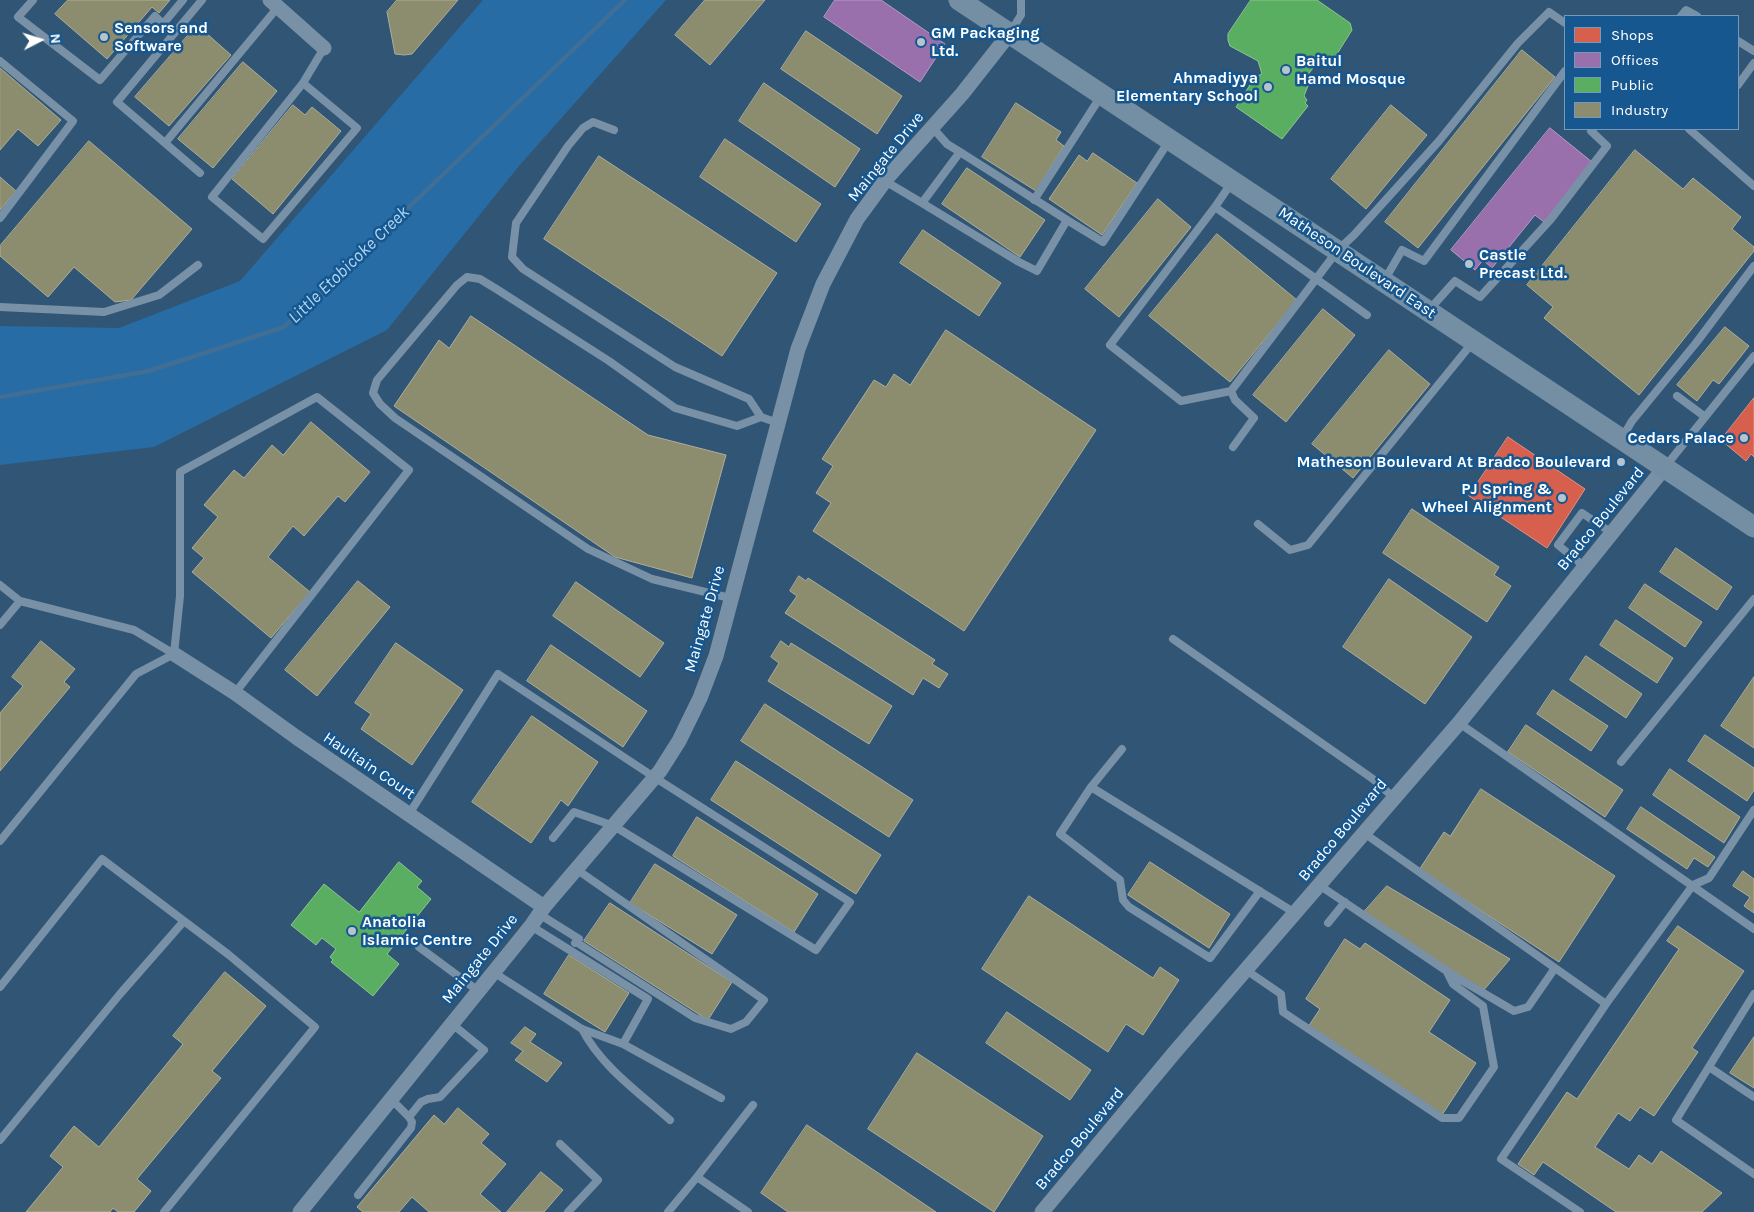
<!DOCTYPE html>
<style>
body{margin:0}
#map{position:relative;width:1754px;height:1212px;overflow:hidden;background:#315574;font-family:Karla,sans-serif}
canvas{display:block}
.legend{position:absolute;left:1564px;top:15px;width:175px;height:115px;box-sizing:border-box;background:#16578f;border:1px solid #739abc;margin:0;padding:6px 9px;list-style:none;font-size:15px;color:#fff}
.legend li{display:flex;align-items:center;gap:10px;height:25px}
.legend b{width:25px;border:1px solid #739abc}
.north{position:absolute;left:15px;top:15px;width:50px;height:50px;-webkit-text-stroke:4px #16578f;paint-order:stroke;rotate:85deg;font-size:14px;font-weight:700;line-height:20px;text-align:center;color:#fff}
.north::after{content:'';display:block;margin:auto;width:18px;height:22px;background:#fff;clip-path:polygon(50% 0,100% 100%,50% 72%,0 100%)}
</style>
<div id="map">
<canvas width="1754" height="1212"></canvas>
<ul class="legend">
<li><b style="height:14px;background:#d6604d"></b>Shops</li>
<li><b style="height:14px;background:#9970ab"></b>Offices</li>
<li><b style="height:14px;background:#5aae61"></b>Public</li>
<li><b style="height:14px;background:#8c8c6e"></b>Industry</li>
</ul>
<div class="north">N</div>
</div>
<script>
const ctx = document.querySelector('canvas').getContext('2d');
ctx.lineJoin = 'round';
function fill(path, color) { ctx.fillStyle = color; ctx.fill(path, 'evenodd'); }
function stroke(path, color, width, dash) { ctx.strokeStyle = color; ctx.lineWidth = width; ctx.lineCap = dash ? 'butt' : 'round'; ctx.setLineDash(dash || []); ctx.stroke(path); }
function drawText(font, color, halo, rows, align = 'center') {
  ctx.font = font + ' Karla,sans-serif'; ctx.lineWidth = 5; ctx.setLineDash([]); ctx.textBaseline = 'middle'; ctx.strokeStyle = halo; ctx.fillStyle = color; for (const [text, x, y, turn = 0] of rows) {
    ctx.save(); ctx.translate(x, y); ctx.rotate((+turn || 0) * Math.PI / 180); ctx.textAlign = isNaN(turn) ? turn : align; if (halo) ctx.strokeText(text, 0, 0); ctx.fillText(text, 0, 0); ctx.restore();
  }
}
fill(new Path2D(`
 M483 0H666L519 166 387 330 154 447 0 465V326L119 328 240 281Z`), '#276ca4');
const shops = new Path2D(`
 M1754 398V457L1751 454 1746 461 1721 440Z
 M1508 437 1585 489 1547 548 1469 496Z`);
fill(shops, '#d6604d');
stroke(shops, '#e29082', 1);
const offices = new Path2D(`
 M835 0H881L945 44 920 82 824 17Z
 M1550 128 1592 162 1544 222 1535 215 1492 268 1483 260 1475 270 1451 250Z`);
fill(offices, '#9970ab');
stroke(offices, '#b89bc4', 1);
const public = new Path2D(`
 M1251 0H1317L1350 23 1352 30 1332 62 1316 54 1313 59 1316 64 1307 76 1310 81 1304 96 1307 100 1305 103 1308 106 1282 139 1236 107 1255 77 1262 74 1258 61 1230 46 1228 40V34Z
 M399 862 422 881 417 887 431 899 387 954 399 964 373 996 331 962 333 960 330 957 336 949 322 938 316 945 291 925 324 884 359 912Z`);
fill(public, '#5aae61');
stroke(public, '#8cc690', 1);
const industry = new Path2D(`
 M68 0H170L159 13 152 7 107 59 55 14Z
 M397 0H458L412 54 404 55 395 54 387 12Z
 M705 0H765L710 65 675 35Z
 M197 25 231 55 169 126 135 97Z
 M806 31 902 96 877 134 781 69Z
 M1522 50 1555 77 1418 248 1385 222Z
 M243 62 277 91 213 168 178 139Z
 M0 68 61 120 38 146 18 129 0 150Z
 M764 83 860 149 835 187 739 121Z
 M1016 103 1061 132 1056 140 1064 146 1036 191 982 157Z
 M293 105 305 115 312 107 341 131 273 214 232 179Z
 M1391 105 1427 135 1366 209 1331 179Z
 M725 139 821 204 796 242 700 177Z
 M89 141 192 229 131 300 115 302 74 267 48 297 0 256V246Z
 M1635 150 1683 189 1693 178 1741 217 1732 229 1754 247V251L1639 395 1544 318 1553 307 1527 285Z
 M1093 153 1137 183 1102 235 1049 199 1079 155 1087 161Z
 M599 156 777 273 722 356 544 239Z
 M967 168 1045 220 1020 257 942 204Z
 M0 177 16 191 0 210Z
 M1158 199 1191 227 1119 317 1085 289Z
 M923 230 1001 283 979 316 900 263Z
 M1217 234 1297 300 1230 382 1149 316Z
 M1323 309 1355 335 1286 422 1253 395Z
 M471 316 648 435 726 455 692 578 615 557 394 406 439 340 449 348Z
 M1725 327 1749 346 1719 384 1713 380 1697 401 1677 385Z
 M946 330 1096 430 964 631 813 531 831 503 816 493 833 466 822 459 874 380 886 387 894 374 910 385Z
 M1389 350 1430 384 1353 478 1312 444Z
 M311 422 370 472 345 502 338 496 304 536 293 526 268 557 310 592 271 638 192 572 204 558 192 548 218 517 204 505 234 470 244 478 272 445 283 455Z
 M1412 509 1499 567 1494 575 1511 586 1487 622 1383 553Z
 M1676 548 1732 587 1717 610 1660 572Z
 M799 576 806 581 808 578 935 660 932 664 948 674 939 688 923 678 913 695 785 613 797 596 790 591Z
 M1389 579 1472 637 1425 704 1343 647Z
 M358 581 390 607 317 696 285 670Z
 M576 582 664 643 640 677 553 616Z
 M1645 584 1702 622 1685 647 1629 608Z
 M1616 620 1673 658 1657 683 1600 645Z
 M41 641 75 669 64 682 70 687 0 771V713L23 686 12 677Z
 M781 641 789 647 791 643 892 706 869 744 768 681 779 663 771 657Z
 M396 643 463 690 412 765 361 729 371 714 355 703Z
 M551 645 647 711 623 747 527 681Z
 M1586 656 1642 694 1626 718 1570 680Z
 M1754 677V748L1721 726Z
 M1553 690 1608 726 1591 751 1537 714Z
 M765 704 913 800 889 837 741 741Z
 M532 716 598 762 568 806 561 800 531 843 472 802Z
 M1526 725 1623 790 1605 817 1508 752Z
 M1705 735 1754 768V790L1747 801 1688 761Z
 M736 761 881 855 856 894 711 800Z
 M1670 769 1740 817 1724 843 1653 795Z
 M1481 789 1615 876 1559 962 1419 870 1444 832 1450 836Z
 M1641 807 1715 857 1708 867 1694 858 1687 869 1627 829Z
 M697 817 818 894 794 932 673 856Z
 M1150 862 1230 914 1209 948 1128 895Z
 M655 864 737 915 712 954 630 903Z
 M1743 871 1754 879V913L1744 906 1750 897 1733 886Z
 M1387 886 1510 959 1483 991 1364 912Z
 M1029 896 1153 978 1160 967 1179 980 1143 1035 1126 1024 1108 1052 982 969Z
 M610 903 732 982 708 1020 584 941Z
 M1678 926 1744 971 1692 1048 1698 1052 1654 1116 1640 1107 1630 1121 1618 1113 1595 1147 1629 1169 1639 1155 1652 1164 1661 1151 1722 1193 1702 1212H1616L1543 1162 1534 1175 1518 1164 1567 1092 1577 1099 1679 949 1667 941Z
 M1345 939 1360 949 1365 943 1450 1000 1429 1032 1476 1063 1442 1115 1308 1027 1320 1009 1306 999Z
 M569 955 629 993 605 1032 544 994Z
 M225 972 266 1006 212 1071 221 1078 137 1179 151 1191 134 1212H118L113 1208 110 1212H26L63 1167 50 1156 74 1126 99 1147 183 1044 173 1036Z
 M1007 1012 1091 1070 1070 1100 986 1043Z
 M525 1027 536 1034 530 1042 562 1063 547 1082 515 1060 523 1051 511 1043Z
 M1754 1037V1088L1730 1073Z
 M917 1053 1043 1136 994 1212 868 1129Z
 M458 1108 489 1134 481 1143 506 1164 480 1194 501 1212H429L412 1197 399 1212H363L357 1207 434 1115 444 1124Z
 M807 1125 936 1212H788L761 1193Z
 M541 1172 563 1190 544 1212H507Z`);
fill(industry, '#8c8c6e');
stroke(industry, '#aeae9a', 1);
stroke(new Path2D(`
 M0 397 149 371 284 327 625 0`), '#406e95', 4.5);
stroke(new Path2D(`
 M33 0 18 17 100 80 155 16 163 24 183 0
 M1681 16 1686 10 1697 16
 M1011 31 1021 15V0
 M1738 41 1754 51
 M0 61 73 121 0 218
 M303 83 357 128 263 239 212 197 303 83 324 48
 M1738 85 1754 63
 M1689 129 1754 186
 M614 130 593 122 583 128 568 146 516 223 512 257 523 269 675 367 749 399 761 417 778 423
 M165 143 278 7
 M200 173 117 102 202 0
 M885 181 922 203 960 152 947 144 932 127
 M1232 182 1215 207 1367 315
 M1034 200 1101 96
 M922 203 1019 262 1037 271 1067 220 960 152
 M1215 207 1110 345 1181 401 1231 391 1338 250 1354 235 1439 141 1518 43 1549 12 1565 23
 M1067 220 1103 242 1169 141
 M1384 281 1402 250 1424 261 1565 71
 M0 307 104 312 159 295 198 265
 M1429 310 1455 281 1480 297 1551 219 1607 146 1591 131 1593 129
 M1231 391 1235 400 1254 418 1233 447
 M1677 396 1704 416
 M1622 438 1632 421 1696 343 1754 266
 M1665 467 1754 356
 M1258 524 1290 550 1308 545 1473 342
 M1585 567 1558 545 1582 513 1612 533
 M0 585 20 601
 M730 598 652 579 588 549 395 418 380 404 373 393 377 380 457 285 467 277 480 279 498 290 609 361 675 408 737 426 761 417
 M0 625 20 601 134 630 174 654
 M1173 639 1373 779 1393 797
 M174 654 180 596V472L317 397 409 470 235 693
 M1459 723 1754 929
 M1122 749 1091 787 1295 913
 M1621 762 1754 599
 M1091 787 1060 834 1120 880 1123 900 1129 907 1210 958 1260 891
 M409 814 498 674 654 777 850 902 816 950 614 826 574 812 553 838
 M1364 833 1606 1004
 M0 841 136 674 174 654
 M1319 885 1451 974 1514 1011 1528 1007 1555 968
 M539 914 579 939 575 943
 M1328 923 1345 902
 M531 926 648 999 623 1044
 M576 942 695 1018 731 1029 746 1022 764 1000 576 869
 M419 947 477 990
 M1246 970 1281 994 1283 1012 1442 1118H1459L1494 1067 1483 1006 1453 984 1446 970
 M493 972 582 1029 623 1044 721 1098
 M0 987 102 859 184 921
 M1754 994 1676 1120 1754 1174
 M582 1029C601 1066 638 1092 670 1120
 M1709 1067 1754 1097
 M391 1099 409 1117 421 1102 428 1099 440 1097 484 1050 451 1023
 M0 1140 120 994 184 921 229 955 315 1027 164 1212
 M560 1144 598 1180 568 1212
 M358 1195 411 1128 412 1122 409 1117
 M668 1212 697 1177
 M748 1212 697 1177 753 1105
 M1580 1212 1501 1159 1606 1004 1693 885 1709 878 1754 810`), '#7891a7', 8);
stroke(new Path2D(`
 M270 0 324 48
 M174 654 235 693 296 737 544 907
 M300 1212 531 926 544 907 660 771 679 741 700 698 716 656 798 349 823 284 857 219 887 178 962 94 1010 33
 M1042 1212 1174 1053 1459 723 1665 467`), '#7891a7', 15);
stroke(new Path2D(`
 M959 0 1754 527`), '#748ea3', 21);
for (const [x, y, r, color] of [
 [104,37,5,"#b7c4ce"],
 [921,42,5,"#b7c4ce"],
 [1286,70,5,"#b7c4ce"],
 [1268,87,5,"#b7c4ce"],
 [1469,264,5,"#b7c4ce"],
 [1744,438,5,"#b7c4ce"],
 [1621,462,5,"#b7c4ce"],
 [1562,498,5,"#b7c4ce"],
 [352,931,5,"#b7c4ce"]
]) { const dot = new Path2D(); dot.arc(x, y, r, 0, 2 * Math.PI); ctx.fillStyle = color; ctx.fill(dot); stroke(dot, '#16578f', 2); }
drawText('bold 16px', '#fff', '#16578f', [
 ["Sensors and",114,28],
 ["Software",114,46],
 ["GM Packaging",931,33],
 ["Ltd.",931,51],
 ["Baitul",1296,61],
 ["Hamd Mosque",1296,79],
 ["Ahmadiyya",1258,78,"right"],
 ["Elementary School",1258,96,"right"],
 ["Castle",1479,255],
 ["Precast Ltd.",1479,273],
 ["Cedars Palace",1734,438,"right"],
 ["Matheson Boulevard At Bradco Boulevard",1611,462,"right"],
 ["PJ Spring &",1552,489,"right"],
 ["Wheel Alignment",1552,507,"right"],
 ["Anatolia",362,922],
 ["Islamic Centre",362,940]
], 'left');
drawText('16px', '#fff', '#16578f', [
 ["Maingate Drive",886,157,-51],
 ["Matheson Boulevard East",1357,263,34],
 ["Bradco Boulevard",1601,519,-51],
 ["Maingate Drive",705,619,-74],
 ["Haultain Court",369,766,34],
 ["Bradco Boulevard",1343,830,-50],
 ["Maingate Drive",480,959,-51],
 ["Bradco Boulevard",1080,1139,-50]
]);
drawText('italic 18px', '#aed7f7', '#16578f', [
 ["Little Etobicoke Creek",349,265,-44]
]);
</script>
